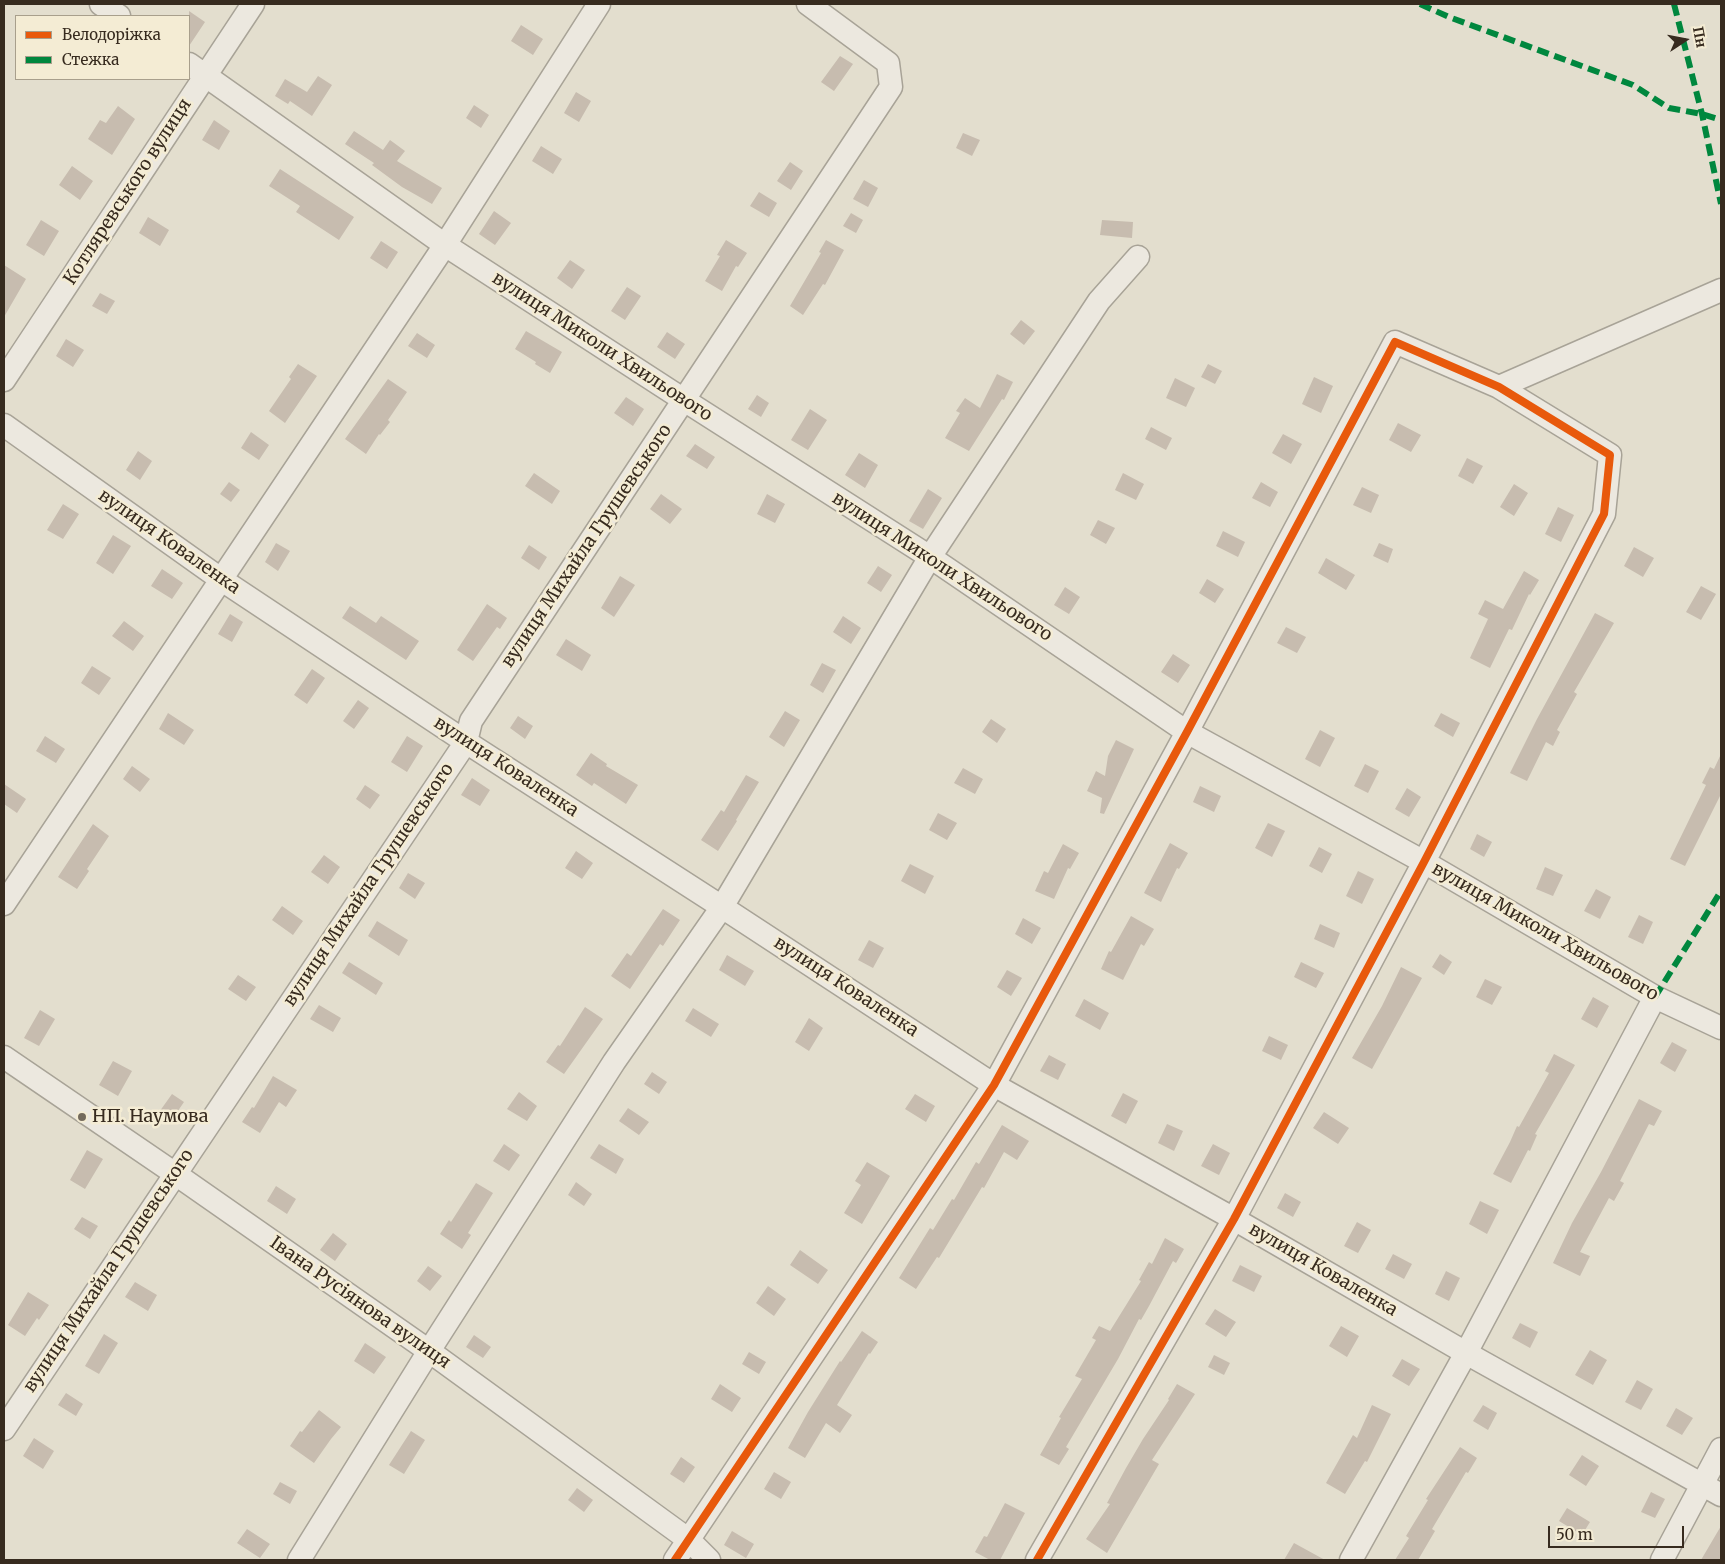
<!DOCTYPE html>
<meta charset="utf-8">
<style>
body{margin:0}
#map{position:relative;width:1725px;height:1564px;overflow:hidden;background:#e3dece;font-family:Merriweather,serif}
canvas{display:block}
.frame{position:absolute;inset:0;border:5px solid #372b1f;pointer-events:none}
.legend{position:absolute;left:15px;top:15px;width:175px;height:65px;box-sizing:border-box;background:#f4ecd4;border:1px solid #a89f8c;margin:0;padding:6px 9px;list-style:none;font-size:15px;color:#372b1f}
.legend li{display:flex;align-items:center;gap:10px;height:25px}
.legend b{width:25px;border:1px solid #a89f8c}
.north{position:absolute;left:1660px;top:15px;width:50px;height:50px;-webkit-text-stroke:4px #f4ecd4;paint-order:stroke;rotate:79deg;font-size:14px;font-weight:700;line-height:20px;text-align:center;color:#372b1f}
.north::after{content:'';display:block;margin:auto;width:18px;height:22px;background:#372b1f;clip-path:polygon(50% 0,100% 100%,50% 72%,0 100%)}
.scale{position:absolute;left:1548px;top:1526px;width:136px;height:22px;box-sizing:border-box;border:2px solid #372b1f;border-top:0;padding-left:6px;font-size:15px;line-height:18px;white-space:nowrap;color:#372b1f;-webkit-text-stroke:4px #f4ecd4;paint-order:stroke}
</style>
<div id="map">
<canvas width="1725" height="1564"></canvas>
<div class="frame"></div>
<ul class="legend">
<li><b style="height:6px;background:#e8590c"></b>Велодоріжка</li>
<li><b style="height:6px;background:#00873e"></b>Стежка</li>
</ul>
<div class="north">Пн</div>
<div class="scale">50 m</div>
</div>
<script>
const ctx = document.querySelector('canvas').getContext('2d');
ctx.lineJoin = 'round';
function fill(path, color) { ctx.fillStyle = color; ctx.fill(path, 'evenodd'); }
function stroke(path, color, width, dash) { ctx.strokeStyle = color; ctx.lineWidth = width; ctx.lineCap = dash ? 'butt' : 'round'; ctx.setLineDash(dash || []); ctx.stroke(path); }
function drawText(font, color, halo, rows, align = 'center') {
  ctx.font = font + ' Merriweather,serif'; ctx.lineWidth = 5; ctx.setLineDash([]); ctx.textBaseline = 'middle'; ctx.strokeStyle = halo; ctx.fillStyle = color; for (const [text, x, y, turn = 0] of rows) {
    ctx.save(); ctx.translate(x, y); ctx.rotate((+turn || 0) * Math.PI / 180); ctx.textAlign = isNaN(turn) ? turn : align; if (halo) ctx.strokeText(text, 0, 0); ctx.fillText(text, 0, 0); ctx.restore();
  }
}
fill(new Path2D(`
 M189 11 205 22 189 46Z
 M521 25 543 39 533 55 511 41Z
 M840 56 853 64 834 91 821 82Z
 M318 76 332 85 312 116 290 101 288 104 275 96 285 79 307 92Z
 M576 92 591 101 579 122 564 113Z
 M474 105 489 115 481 128 466 118Z
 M118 106 135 119 112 155 88 139 100 120 106 123Z
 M214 120 230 131 219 150 202 140Z
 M354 131 383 150 390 140 405 151 397 161 442 188 432 204 402 187 372 165 374 163 345 144Z
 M963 133 980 140 972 156 956 148Z
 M541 146 562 159 553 174 532 161Z
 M790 162 803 171 791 190 777 181Z
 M72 166 93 181 80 200 59 185Z
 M280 169 354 217 339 240 296 212 300 206 269 186Z
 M864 180 878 188 868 207 853 199Z
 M759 192 777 203 769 217 750 206Z
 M494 211 511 223 495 245 479 234Z
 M851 213 863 220 856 233 843 226Z
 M148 217 169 230 160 246 139 233Z
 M41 220 59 231 44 256 26 245Z
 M1102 220 1133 222 1132 238 1100 235Z
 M726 240 747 253 738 267 736 266 722 291 705 281 720 256 717 255Z
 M826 240 844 250 825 285 823 284 803 315 790 306 821 253 819 252Z
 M381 241 398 252 387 269 370 258Z
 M570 260 585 270 572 289 557 278Z
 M4 265 26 279 4 317Z
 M627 287 641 296 625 320 611 311Z
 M100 293 115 301 107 314 92 306Z
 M1021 320 1035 331 1024 345 1010 334Z
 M526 331 562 352 550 373 535 364 536 362 515 349Z
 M667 332 685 344 675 359 657 347Z
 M417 333 435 345 427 358 408 346Z
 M66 339 84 350 73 367 56 356Z
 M298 364 317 376 285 423 269 411 291 379 289 377Z
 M1208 364 1222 371 1215 384 1201 377Z
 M997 374 1013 382 1004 400 1002 399 969 451 945 438 960 413 956 411 965 398 980 408Z
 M1314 377 1333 386 1321 413 1302 404Z
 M1175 378 1195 388 1186 407 1166 398Z
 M388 379 407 392 388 420 390 422 380 435 379 434 366 454 345 439Z
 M757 395 769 403 761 417 748 409Z
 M626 397 644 409 633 426 614 413Z
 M810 409 827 420 808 450 791 440Z
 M1398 423 1421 435 1411 452 1389 440Z
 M1151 427 1172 438 1166 450 1145 439Z
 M251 432 269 445 259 460 241 448Z
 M1283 434 1302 444 1291 464 1272 453Z
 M695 444 715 457 707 469 686 456Z
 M138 451 152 461 140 480 126 470Z
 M859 453 878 465 865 488 845 475Z
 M1467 458 1483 466 1473 484 1458 476Z
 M534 473 560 491 552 504 525 486Z
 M1123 473 1144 484 1136 500 1115 490Z
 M229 482 240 490 231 502 220 494Z
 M1261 482 1278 492 1270 507 1252 498Z
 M1514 484 1528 493 1514 516 1500 507Z
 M1362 487 1379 495 1371 513 1353 505Z
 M928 489 942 498 923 529 909 521Z
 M661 494 682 509 670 524 650 509Z
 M767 494 785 504 775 523 757 514Z
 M63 504 79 514 63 539 47 530Z
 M1558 507 1574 515 1561 542 1545 534Z
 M1098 520 1115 528 1106 544 1090 535Z
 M1223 531 1245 542 1238 557 1216 546Z
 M113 535 131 546 113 574 96 563Z
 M276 543 290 551 278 571 265 562Z
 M1379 543 1393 549 1388 563 1373 556Z
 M529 545 547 557 539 570 521 558Z
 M1634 547 1654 558 1643 577 1624 566Z
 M1326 558 1355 575 1346 590 1318 573Z
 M878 566 892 575 881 592 867 583Z
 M162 569 183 583 172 599 151 586Z
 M1524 571 1539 580 1530 595 1529 594 1512 630 1509 629 1490 668 1470 658 1488 619 1478 614 1485 600 1503 609Z
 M620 576 635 585 614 617 601 608Z
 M1207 579 1224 589 1215 603 1199 593Z
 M1701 586 1716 594 1701 620 1686 612Z
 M1065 587 1080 597 1069 614 1054 605Z
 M487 604 507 618 500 629 497 627 473 661 457 650Z
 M350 606 376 623 381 616 419 641 406 660 342 618Z
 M1595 613 1614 623 1574 692 1577 694 1557 730 1560 732 1553 746 1546 742 1527 781 1510 773 1537 719Z
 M230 614 243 622 232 642 218 634Z
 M843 616 861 628 851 644 833 632Z
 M124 621 144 636 133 651 112 636Z
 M1286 627 1306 637 1297 653 1277 643Z
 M566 639 591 655 582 671 556 655Z
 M1173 654 1190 665 1178 683 1161 672Z
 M822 663 836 670 823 693 810 685Z
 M92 666 111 678 99 695 81 683Z
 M312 669 325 678 307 704 294 695Z
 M358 700 369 708 354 729 343 721Z
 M785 711 800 720 784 747 769 737Z
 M168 713 194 730 184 745 159 729Z
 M1441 713 1460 723 1453 737 1434 726Z
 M518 716 533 726 525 739 510 728Z
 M991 719 1006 729 997 743 982 732Z
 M1320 730 1335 738 1320 767 1305 759Z
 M45 736 65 749 56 763 36 751Z
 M407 736 423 746 407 772 391 762Z
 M1116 740 1134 749 1104 814 1100 813 1102 798 1087 791 1096 771 1105 776 1108 756Z
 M591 753 607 764 606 766 638 785 626 804 594 783 592 786 576 775Z
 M1721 754V794L1685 866 1670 859 1706 785 1702 783 1710 767 1714 769Z
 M1365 764 1379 771 1368 793 1354 786Z
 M132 766 150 779 140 792 123 779Z
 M963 768 983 779 975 794 954 783Z
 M746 775 759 782 736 820 737 821 718 851 701 840 721 810 724 812Z
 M472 778 490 790 480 806 461 795Z
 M4 784 26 799 17 813 4 804Z
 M365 785 380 795 370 809 356 799Z
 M1200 786 1221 796 1214 812 1193 802Z
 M1407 788 1421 797 1409 817 1395 809Z
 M938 813 957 823 947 840 929 830Z
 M1268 823 1285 831 1272 857 1255 848Z
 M93 824 109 836 87 869 89 871 77 889 58 877Z
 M1477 834 1492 842 1484 857 1470 849Z
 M1170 843 1188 853 1179 869 1177 868 1161 902 1144 893Z
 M1063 844 1079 853 1070 869 1068 868 1054 899 1035 891 1044 871 1048 873Z
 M1319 847 1332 854 1322 873 1309 866Z
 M576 851 593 863 582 879 565 868Z
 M324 855 340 867 328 884 311 872Z
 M910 864 934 876 925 894 901 881Z
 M1545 867 1563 875 1553 896 1536 889Z
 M1358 871 1374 879 1362 904 1346 896Z
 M408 873 425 883 415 899 399 888Z
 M1596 889 1611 897 1600 919 1584 911Z
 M282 906 303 921 293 935 272 920Z
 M663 909 680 920 663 946 660 944 630 989 611 976 627 953 631 956Z
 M1639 915 1653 922 1643 944 1628 937Z
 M1131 916 1154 929 1144 946 1141 944 1123 980 1101 969 1109 951 1111 952Z
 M1023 918 1041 928 1032 944 1015 934Z
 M377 921 408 940 399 956 368 936Z
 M1320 924 1340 933 1334 948 1314 939Z
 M869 940 884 948 873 968 858 960Z
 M1440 954 1452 962 1444 975 1432 967Z
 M727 955 754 971 745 986 719 970Z
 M349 962 383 983 376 995 342 973Z
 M1301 962 1324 973 1316 988 1294 977Z
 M1401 967 1422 978 1372 1069 1352 1058 1382 1006Z
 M1007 970 1022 978 1011 996 997 987Z
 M238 975 256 987 246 1001 228 989Z
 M1485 979 1502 987 1492 1005 1476 997Z
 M1593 997 1609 1006 1597 1028 1581 1019Z
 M1084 999 1109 1013 1100 1030 1075 1016Z
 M319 1005 341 1018 333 1032 310 1019Z
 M585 1007 603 1019 564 1074 546 1062 558 1045 560 1046Z
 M693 1008 719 1024 711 1037 685 1021Z
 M40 1010 55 1019 39 1046 24 1038Z
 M809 1018 823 1028 809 1051 795 1042Z
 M1269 1036 1288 1045 1281 1060 1262 1051Z
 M1672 1042 1687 1050 1675 1072 1660 1063Z
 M1554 1054 1575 1065 1535 1134 1537 1135 1530 1151 1528 1150 1511 1183 1493 1174 1510 1142 1517 1126 1519 1127 1549 1073 1545 1071Z
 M1049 1055 1066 1064 1058 1080 1040 1071Z
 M113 1061 132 1071 118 1096 99 1085Z
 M652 1072 667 1082 659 1094 644 1084Z
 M273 1076 297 1090 286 1107 279 1102 260 1133 242 1122 252 1107 254 1108Z
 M519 1092 537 1106 527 1121 507 1109Z
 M1123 1093 1138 1101 1126 1124 1111 1116Z
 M172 1094 184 1102 169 1124 157 1115Z
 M915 1094 935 1106 926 1122 905 1109Z
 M1639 1099 1662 1111 1654 1126 1649 1124 1620 1181 1624 1183 1614 1201 1609 1198 1580 1252 1590 1256 1580 1276 1553 1263 1572 1223 1601 1172Z
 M628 1108 649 1122 639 1135 619 1121Z
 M1324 1112 1349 1128 1338 1144 1313 1128Z
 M1167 1124 1183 1131 1174 1151 1158 1143Z
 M1002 1125 1029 1141 1017 1160 1004 1152 984 1188 982 1187 939 1258 937 1257 916 1289 899 1278 930 1228 933 1230 952 1199 954 1200 976 1162 979 1164Z
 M504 1144 520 1155 509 1171 493 1161Z
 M599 1144 624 1159 616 1174 590 1158Z
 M1213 1144 1230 1153 1219 1175 1201 1166Z
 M87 1150 103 1159 85 1189 70 1180Z
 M867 1162 890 1176 862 1224 844 1213 861 1185 855 1181Z
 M576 1182 592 1194 584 1206 568 1195Z
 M476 1183 493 1193 468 1233 471 1235 462 1249 440 1234 449 1220 451 1222Z
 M276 1186 296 1199 287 1214 267 1201Z
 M1285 1193 1301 1202 1293 1217 1277 1208Z
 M1480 1201 1499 1210 1487 1234 1469 1224Z
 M82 1217 98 1226 90 1239 74 1229Z
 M1357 1222 1371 1230 1358 1253 1344 1246Z
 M333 1233 347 1244 335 1261 320 1250Z
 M1165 1238 1184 1249 1176 1263 1173 1261 1149 1306 1141 1320 1139 1319 1118 1359 1066 1447 1069 1449 1059 1465 1040 1455 1061 1418 1059 1417 1082 1379 1075 1376 1096 1340 1092 1338 1099 1326 1110 1331 1141 1281 1139 1280 1149 1262 1152 1264Z
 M800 1250 828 1270 818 1284 790 1265Z
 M1393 1254 1412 1264 1404 1279 1385 1269Z
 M1240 1265 1262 1276 1254 1292 1232 1281Z
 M428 1266 442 1276 430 1291 417 1281Z
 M1446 1271 1460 1278 1449 1301 1435 1294Z
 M135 1282 157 1295 148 1311 125 1297Z
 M768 1286 786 1299 774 1316 756 1303Z
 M28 1292 49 1305 39 1320 37 1318 25 1336 8 1325Z
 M1215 1309 1236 1322 1226 1337 1205 1324Z
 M1520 1323 1538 1332 1530 1348 1512 1338Z
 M1341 1326 1359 1336 1347 1357 1329 1346Z
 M862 1331 878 1342 870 1354 869 1353 837 1405 852 1415 840 1433 826 1423 805 1458 788 1448 808 1412 840 1361 841 1362Z
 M104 1334 118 1343 99 1374 85 1366Z
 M474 1335 491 1347 483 1358 466 1347Z
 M365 1343 386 1357 374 1374 354 1361Z
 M1590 1350 1607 1360 1593 1385 1575 1375Z
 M749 1352 766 1362 759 1374 742 1364Z
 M1214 1355 1230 1363 1224 1375 1208 1367Z
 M1402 1359 1420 1369 1409 1386 1392 1376Z
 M1637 1380 1653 1389 1641 1410 1625 1402Z
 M720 1384 741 1398 732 1412 711 1399Z
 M1177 1384 1195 1394 1152 1460 1159 1464 1107 1553 1086 1539 1110 1504 1107 1503 1126 1468 1143 1439 1169 1400 1168 1399Z
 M66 1393 83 1404 76 1416 58 1405Z
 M1372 1405 1391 1414 1367 1462 1365 1461 1345 1494 1326 1483 1353 1435 1357 1438Z
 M1483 1405 1497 1413 1488 1430 1473 1421Z
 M1676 1408 1693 1418 1682 1435 1666 1426Z
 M319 1410 341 1427 331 1439 314 1463 290 1446 300 1431 302 1432Z
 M411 1431 425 1440 404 1474 389 1465Z
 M34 1438 54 1451 43 1469 23 1456Z
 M1460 1447 1477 1458 1468 1473 1466 1472 1432 1529 1435 1531 1418 1560H1395L1409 1538 1406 1536 1428 1500 1426 1499Z
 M1582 1455 1599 1466 1586 1486 1569 1475Z
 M681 1457 695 1467 684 1483 670 1474Z
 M774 1472 791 1482 781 1499 764 1489Z
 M280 1482 297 1491 290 1504 273 1494Z
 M577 1488 593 1500 584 1512 568 1500Z
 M1651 1492 1665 1499 1655 1518 1641 1512Z
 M1005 1503 1025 1513 1000 1560H990L975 1552 984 1536 987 1537Z
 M1567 1508 1590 1522 1582 1535 1559 1521Z
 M1721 1526V1560H1701Z
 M247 1529 270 1544 260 1558 237 1543Z
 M732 1531 754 1544 746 1558 724 1545Z
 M1294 1543 1325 1560H1284Z`), '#c7bcaf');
const minor = new Path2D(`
 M101 4 119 16
 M189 64 445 245 684 400 930 557 1187 732 1424 862 1655 997 1721 1028
 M4 380 253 4
 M1499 387 1721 290
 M4 425 222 580 466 742 722 907 994 1085 1234 1219 1466 1353 1721 1495
 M4 904 445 245 599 4
 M4 1057 174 1173 429 1351 689 1540 709 1560
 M4 1429 466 742 471 721 891 87 888 63 808 4
 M299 1560 429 1351 614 1062 722 907 930 557 1099 301 1138 257
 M675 1560 994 1085 1187 732 1395 342 1499 387 1610 455 1604 514 1424 862 1234 1219 1037 1560
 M1351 1560 1466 1353 1655 997
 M1662 1560 1721 1449`);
stroke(minor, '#a8a397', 25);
stroke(minor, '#ece8df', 22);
stroke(new Path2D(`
 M1420 4 1449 17 1633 85 1669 108 1702 114 1721 120
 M1674 4 1702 114 1721 204
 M1655 997 1721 891`), '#00873e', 6, [12, 6]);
stroke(new Path2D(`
 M675 1560 994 1085 1187 732 1395 342 1499 387 1610 455 1604 514 1424 862 1234 1219 1037 1560`), '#e8590c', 8);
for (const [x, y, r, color] of [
 [82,1117,5,"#736a5c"]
]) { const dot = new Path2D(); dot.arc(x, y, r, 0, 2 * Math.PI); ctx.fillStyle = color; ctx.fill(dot); stroke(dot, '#f4ecd4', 2); }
drawText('18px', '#372b1f', '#f4ecd4', [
 ["Котляревського вулиця",128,192,-57],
 ["вулиця Миколи Хвильового",602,347,33],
 ["вулиця Коваленка",169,542,35],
 ["вулиця Михайла Грушевського",587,546,-56],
 ["вулиця Миколи Хвильового",942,567,33],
 ["вулиця Коваленка",506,767,33],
 ["вулиця Михайла Грушевського",369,885,-56],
 ["вулиця Миколи Хвильового",1545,932,30],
 ["вулиця Коваленка",846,987,33],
 ["вулиця Коваленка",1323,1270,30],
 ["вулиця Михайла Грушевського",109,1271,-56],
 ["Івана Русіянова вулиця",360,1303,35]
]);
drawText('18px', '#372b1f', '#f4ecd4', [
 ["НП. Наумова",92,1117]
], 'left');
</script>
